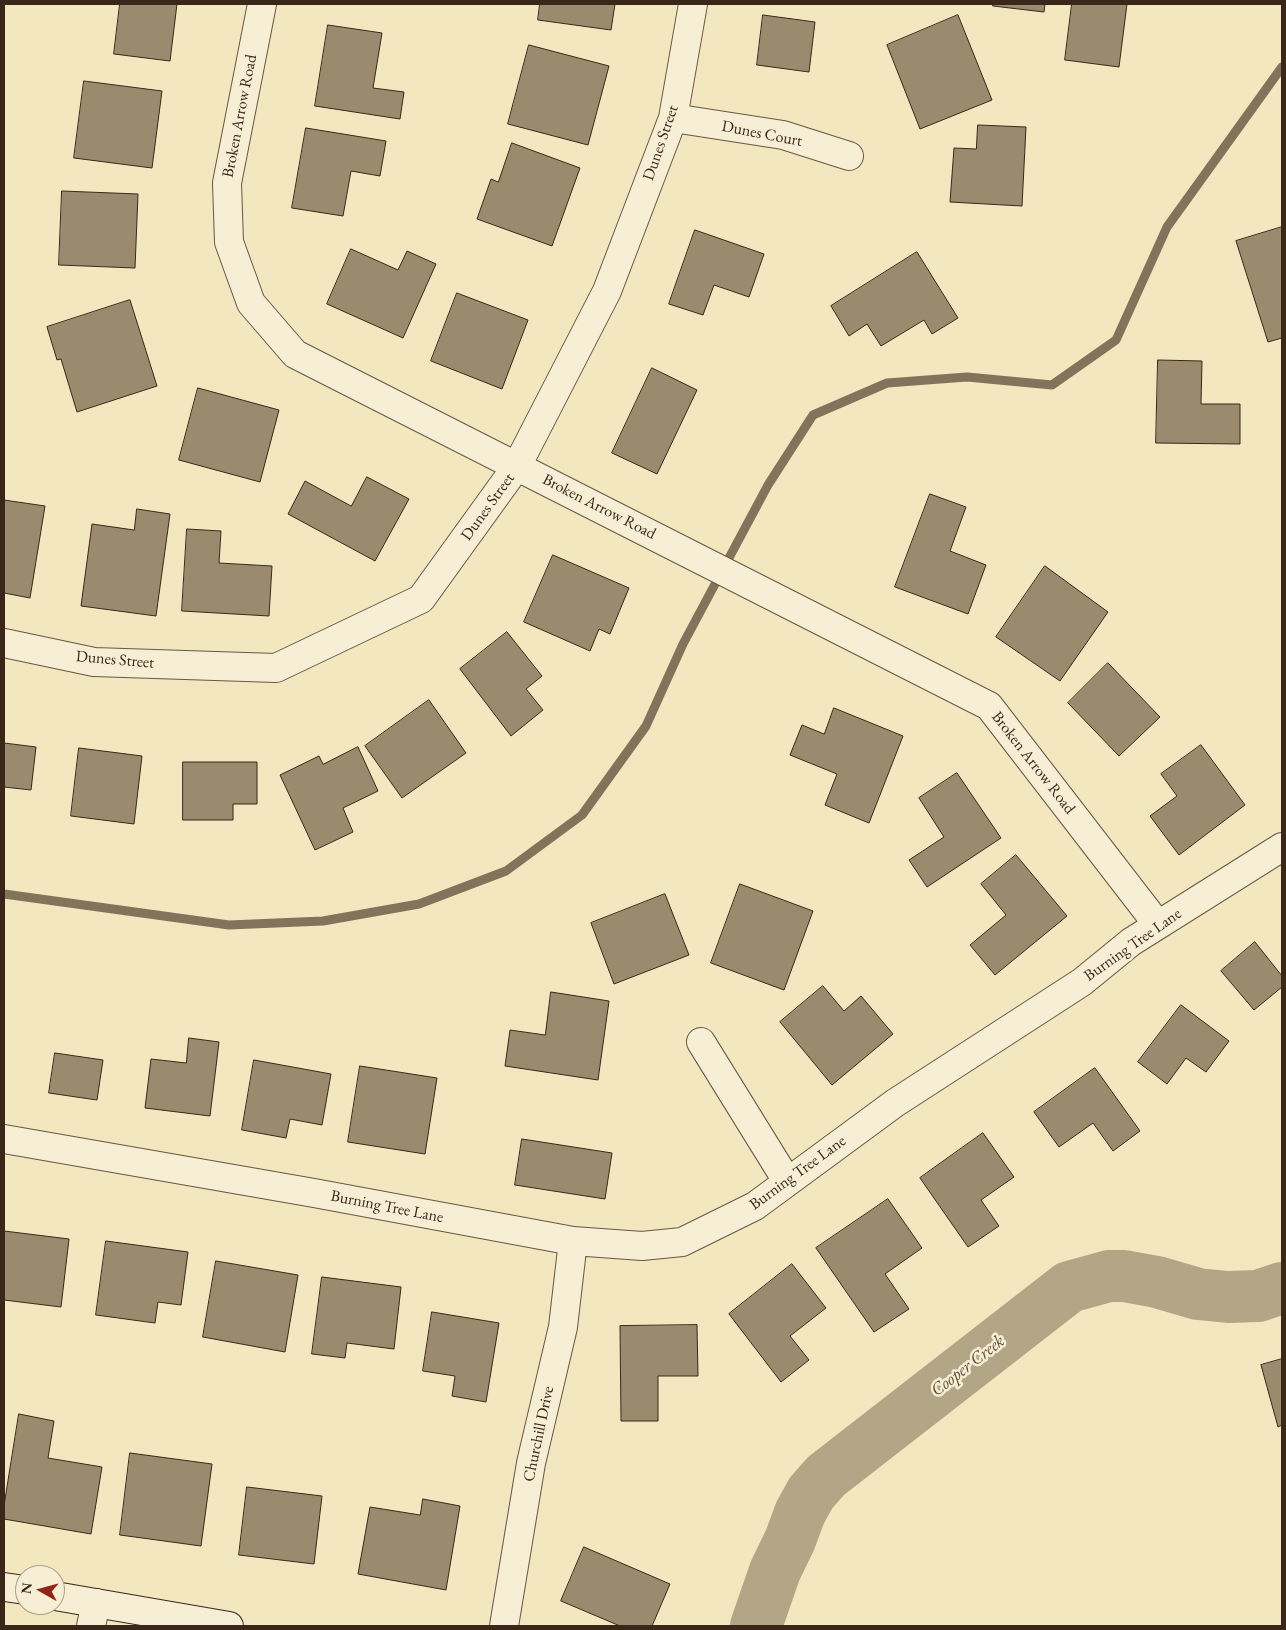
<!DOCTYPE html>
<style>
body{margin:0}
#map{position:relative;width:1286px;height:1630px;overflow:hidden;background:#f2e7be;font-family:"EB Garamond",serif}
canvas{display:block}
.frame{position:absolute;inset:0;border:5px solid #3a271a;pointer-events:none}
.north{position:absolute;left:15px;top:1565px;width:50px;height:50px;box-sizing:border-box;background:#f7efd5;border:1px solid #ab9f8a;border-radius:50%;rotate:277deg;font-size:14px;font-weight:700;line-height:20px;text-align:center;color:#3a271a}
.north::after{content:'';display:block;margin:auto;width:18px;height:22px;background:#8f2418;clip-path:polygon(50% 0,100% 100%,50% 72%,0 100%)}
</style>
<div id="map">
<canvas width="1286" height="1630"></canvas>
<div class="frame"></div>
<div class="north">N</div>
</div>
<script>
const ctx = document.querySelector('canvas').getContext('2d');
ctx.lineJoin = 'round';
function stroke(path, color, width, dash) { ctx.strokeStyle = color; ctx.lineWidth = width; ctx.lineCap = dash ? 'butt' : 'round'; ctx.setLineDash(dash || []); ctx.stroke(path); }
function fill(path, color) { ctx.fillStyle = color; ctx.fill(path, 'evenodd'); }
function drawText(font, color, halo, rows, align = 'center') {
  ctx.font = font + ' "EB Garamond",serif'; ctx.lineWidth = 5; ctx.setLineDash([]); ctx.textBaseline = 'middle'; ctx.strokeStyle = halo; ctx.fillStyle = color; for (const [text, x, y, turn = 0] of rows) {
    ctx.save(); ctx.translate(x, y); ctx.rotate((+turn || 0) * Math.PI / 180); ctx.textAlign = isNaN(turn) ? turn : align; if (halo) ctx.strokeText(text, 0, 0); ctx.fillText(text, 0, 0); ctx.restore();
  }
}
stroke(new Path2D(`
 M4 894 229 925 323 921 419 904 506 871 582 815 646 726 683 644 768 485 813 415 887 383 967 377 1052 385 1116 340 1167 227 1282 67`), '#83735b', 9);
stroke(new Path2D(`
 M756 1626 775 1571 790 1540 800 1513 811 1493 826 1476 1069 1287 1109 1276H1124L1157 1282 1198 1294 1228 1297 1258 1296 1282 1288`), '#b3a686', 52);
const building = new Path2D(`
 M120 4H177L170 61 114 54Z
 M540 4H615L611 30 538 20Z
 M993 4H1045L1044 12 993 6Z
 M1072 4H1127L1119 67 1065 60Z
 M763 15 815 22 809 72 757 65Z
 M958 15 992 100 920 129 887 45Z
 M328 25 382 33 373 88 404 92 400 119 315 106Z
 M529 45 609 66 588 145 508 124Z
 M84 81 162 91 152 168 74 158Z
 M978 125 1026 127 1022 206 950 202 954 148 976 149Z
 M306 128 386 141 380 176 351 171 343 216 292 208Z
 M512 143 580 168 552 246 477 219 491 179 498 182Z
 M62 191 138 194 135 268 59 265Z
 M1282 227V338L1268 342 1236 241Z
 M695 230 764 254 749 297 714 285 703 315 669 304Z
 M351 249 398 270 407 251 436 264 403 338 327 304Z
 M917 252 958 318 932 334 924 320 881 346 867 324 849 336 831 306Z
 M457 293 528 320 502 389 431 361Z
 M130 300 157 386 77 412 61 359 57 360 47 327Z
 M1158 360 1202 361 1201 404H1240V444L1156 443Z
 M652 368 697 390 657 474 612 453Z
 M198 388 279 410 260 482 179 460Z
 M367 477 409 499 375 561 288 514 305 481 351 506Z
 M930 494 966 507 950 551 986 565 968 614 895 587Z
 M4 500 45 506 30 598 4 593Z
 M137 509 170 514 156 616 81 606 92 524 134 530Z
 M187 529 221 531 219 563 272 566 269 616 182 611Z
 M553 555 629 588 610 634 599 629 590 651 524 622Z
 M1045 566 1108 612 1060 681 996 637Z
 M507 632 542 676 526 689 543 710 511 736 460 669Z
 M1108 663 1160 717 1119 756 1068 703Z
 M429 700 466 753 402 798 365 746Z
 M834 708 903 736 869 823 825 805 837 774 790 755 802 725 824 734Z
 M4 743 36 747 31 790 4 787Z
 M1201 745 1245 805 1179 855 1150 816 1177 796 1161 774Z
 M358 747 378 791 343 808 353 832 315 850 280 775 319 756 323 764Z
 M79 748 142 756 134 824 71 816Z
 M183 762H257V804H233V820H183Z
 M957 773 1001 838 927 887 909 860 944 837 919 798Z
 M1016 855 1067 916 995 975 970 945 1006 915 981 884Z
 M740 884 813 911 784 990 711 963Z
 M665 894 689 955 614 984 591 923Z
 M1255 942 1282 976V987L1254 1010 1221 971Z
 M823 986 844 1011 861 996 893 1034 832 1085 780 1022Z
 M551 992 609 1001 598 1080 505 1066 510 1030 545 1035Z
 M1181 1005 1229 1041 1206 1072 1186 1058 1167 1084 1138 1062Z
 M189 1038 219 1042 210 1116 145 1108 151 1059 186 1063Z
 M55 1053 103 1060 97 1100 49 1093Z
 M254 1060 331 1074 322 1125 290 1119 286 1138 242 1130Z
 M360 1066 437 1078 425 1154 348 1142Z
 M1095 1068 1140 1131 1113 1151 1093 1123 1059 1147 1034 1112Z
 M983 1133 1014 1177 981 1200 999 1226 968 1247 920 1178Z
 M522 1139 612 1153 605 1199 515 1185Z
 M888 1199 922 1248 885 1274 909 1309 874 1332 816 1248Z
 M4 1231 69 1239 61 1307 4 1300Z
 M106 1241 188 1252 181 1305 158 1302 155 1323 96 1315Z
 M216 1261 298 1275 285 1352 203 1337Z
 M792 1264 826 1308 790 1336 809 1360 781 1382 729 1314Z
 M322 1277 401 1287 394 1349 347 1343 345 1358 312 1354Z
 M432 1312 499 1323 486 1402 452 1396 455 1376 423 1371Z
 M697 1325 698 1376H658V1421H621L620 1326Z
 M1282 1359V1425L1278 1427 1261 1365Z
 M19 1414 54 1421 48 1458 102 1467 91 1534 4 1519V1506Z
 M130 1453 212 1464 201 1546 120 1535Z
 M247 1487 322 1496 314 1564 239 1555Z
 M423 1499 460 1506 446 1590 358 1574 370 1507 420 1515Z
 M584 1547 670 1584 652 1626H620L561 1601Z`);
fill(building, '#9a8b6f');
stroke(building, '#3a271a', 1);
const street = new Path2D(`
 M262 4 227 183 229 242 251 303 295 354 989 706 1158 925
 M673 118 783 135 849 156
 M4 643 94 662 276 668 421 599 517 466 607 291 673 118 693 4
 M701 1042 787 1181
 M4 1139 314 1193 573 1241 642 1246 682 1242 755 1206 895 1103 1082 982 1131 942 1282 847
 M91 1626 96 1603
 M504 1626 531 1463 563 1327 573 1241`);
const secondary = new Path2D(`
 M4 1587 25 1590
 M55 1596 229 1626`);
stroke(street, '#685743', 30);
stroke(secondary, '#3a271a', 30);
stroke(street, '#f7efd5', 28);
stroke(secondary, '#f7efd5', 28);
drawText('16px', '#3a271a', '#f7efd5', [
 ["Broken Arrow Road",240,116,-79],
 ["Dunes Court",762,134,11],
 ["Dunes Street",661,143,-71],
 ["Dunes Street",488,507,-54],
 ["Broken Arrow Road",599,507,27],
 ["Dunes Street",115,660,5],
 ["Broken Arrow Road",1033,763,52],
 ["Burning Tree Lane",1133,945,-35],
 ["Burning Tree Lane",798,1173,-36],
 ["Burning Tree Lane",387,1207,11],
 ["Churchill Drive",539,1434,-78]
]);
drawText('italic 18px', '#5e4d3a', '#f7efd5', [
 ["Cooper Creek",968,1366,-38]
]);
</script>
